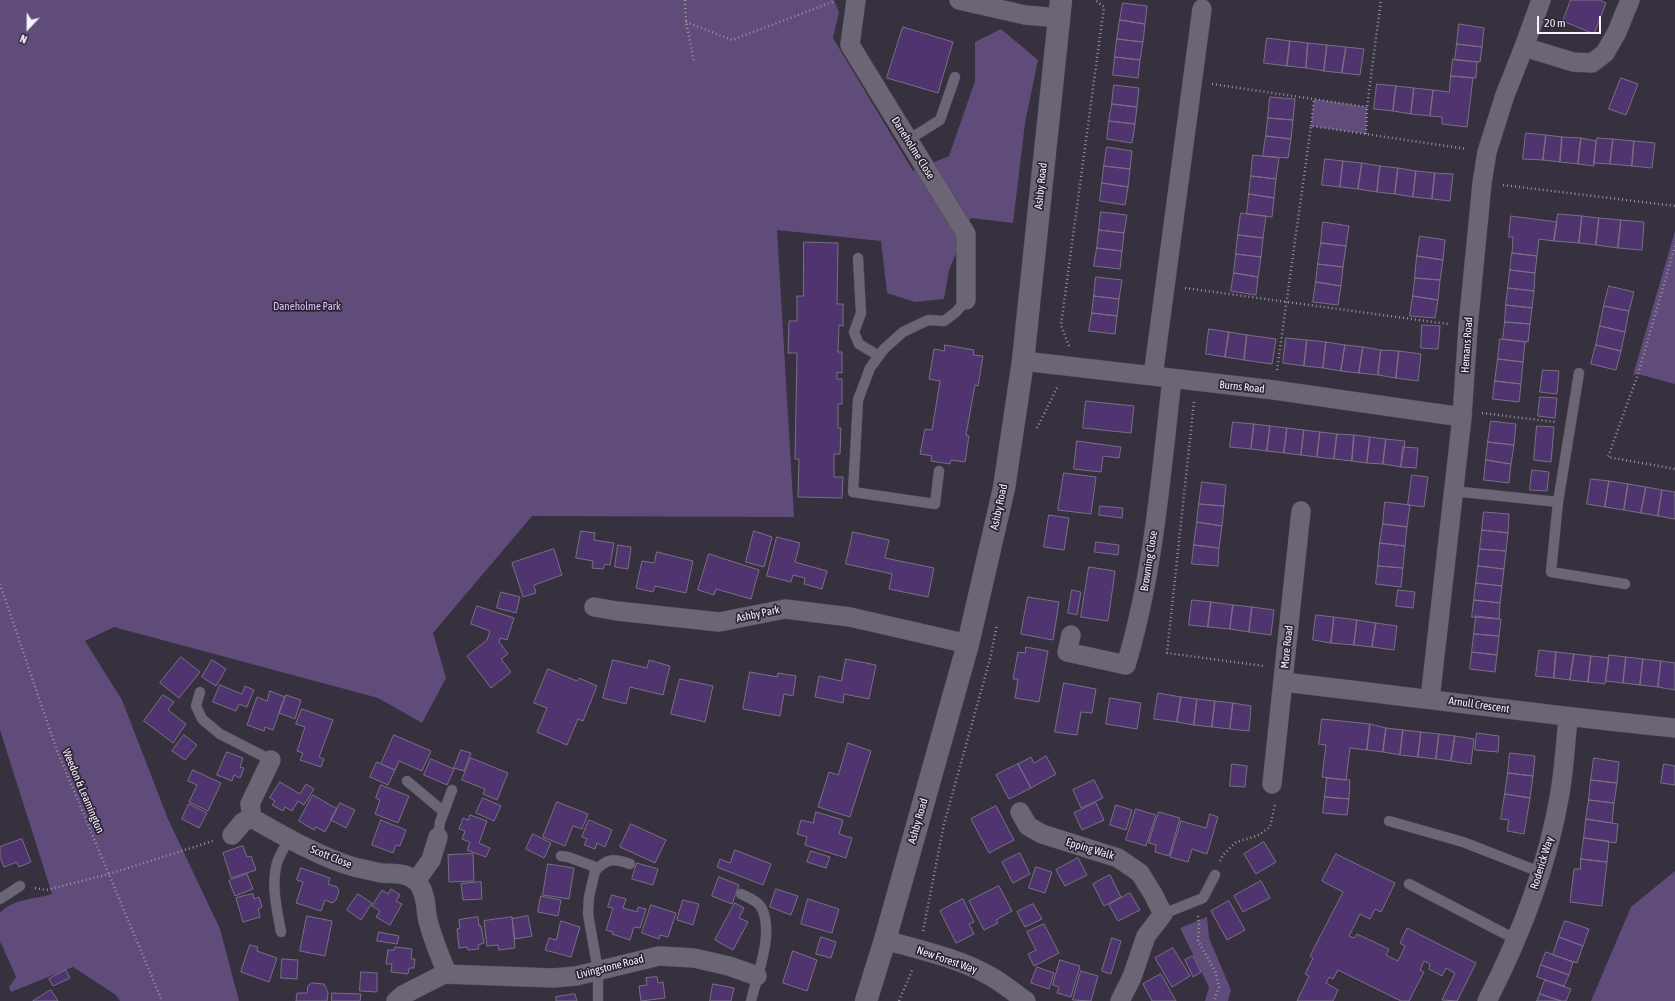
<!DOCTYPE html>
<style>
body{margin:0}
#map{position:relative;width:1675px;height:1001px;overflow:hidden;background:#36303f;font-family:"Asap Condensed",sans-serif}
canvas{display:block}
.north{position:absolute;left:8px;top:8px;width:40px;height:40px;-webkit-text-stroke:3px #2c2634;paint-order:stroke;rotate:202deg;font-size:11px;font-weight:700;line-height:16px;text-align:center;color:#f6f2fb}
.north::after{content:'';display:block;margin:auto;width:14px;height:18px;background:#f6f2fb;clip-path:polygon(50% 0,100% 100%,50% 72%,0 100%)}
.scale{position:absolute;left:1537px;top:16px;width:64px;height:18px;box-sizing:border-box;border:2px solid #f6f2fb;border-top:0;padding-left:5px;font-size:12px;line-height:14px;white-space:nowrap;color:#f6f2fb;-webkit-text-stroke:3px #2c2634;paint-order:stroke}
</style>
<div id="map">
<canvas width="1675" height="1001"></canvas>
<div class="north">N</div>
<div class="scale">20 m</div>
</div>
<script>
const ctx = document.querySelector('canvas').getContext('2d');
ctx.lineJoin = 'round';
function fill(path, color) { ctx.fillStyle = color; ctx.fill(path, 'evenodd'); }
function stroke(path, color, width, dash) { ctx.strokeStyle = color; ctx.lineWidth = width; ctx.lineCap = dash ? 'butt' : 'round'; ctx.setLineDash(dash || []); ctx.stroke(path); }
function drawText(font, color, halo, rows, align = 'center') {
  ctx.font = font + ' "Asap Condensed",sans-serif'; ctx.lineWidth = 3.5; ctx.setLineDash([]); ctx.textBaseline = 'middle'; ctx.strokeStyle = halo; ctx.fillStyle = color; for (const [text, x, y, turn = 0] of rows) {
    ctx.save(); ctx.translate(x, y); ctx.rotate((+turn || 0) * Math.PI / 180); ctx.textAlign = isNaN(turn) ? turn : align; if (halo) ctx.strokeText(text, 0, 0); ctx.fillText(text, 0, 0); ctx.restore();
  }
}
fill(new Path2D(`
 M0 0H834L839 12 833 38 913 171 949 156 975 81V42L1001 29 1038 60 1025 123 1013 223 971 218 949 270 944 299 915 302 887 293 881 241 777 230 794 517 532 516 433 633 446 678 422 723 378 698 114 627 85 641 122 700 168 819 220 929 239 1001H120L116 995 73 967 11 992 9 987 16 977 1 943H0V913C12 899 36 899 52 894L0 730Z
 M1314 99 1367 107 1366 134 1311 126Z
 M1675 231V384L1638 374 1633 375Z
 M1675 871V1001H1591L1631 907Z
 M1207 917 1209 938 1231 990 1228 1001H1205L1209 987 1180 928Z`), '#604c7b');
const building = new Path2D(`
 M1571 0H1599L1606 3 1594 34 1563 21Z
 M1123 3 1147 6 1145 24 1120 20Z
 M1120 20 1145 24 1143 42 1117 39Z
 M1459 24 1484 28 1482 47 1457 44Z
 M903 27 953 42 938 93 887 78Z
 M1267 38 1290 41 1287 66 1264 63Z
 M1117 39 1143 42 1140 60 1115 57Z
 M1290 41 1308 43 1306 68 1287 66Z
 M1308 43 1327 45 1324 71 1306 68Z
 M1457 44 1482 47 1480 62 1455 60Z
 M1327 45 1346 47 1342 73 1324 71Z
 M1346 47 1364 49 1360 75 1342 73Z
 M1115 57 1140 60 1138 78 1113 75Z
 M1453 59 1477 62 1476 78 1451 76Z
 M1451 76 1473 78 1467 127 1442 124V117L1430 116 1433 90 1449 92Z
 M1621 78 1638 84 1626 115 1609 109Z
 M1377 84 1396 86 1393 111 1374 109Z
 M1114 85 1139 88 1137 107 1112 104Z
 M1396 86 1414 88 1411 114 1393 111Z
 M1414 88 1433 90 1430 116 1411 114Z
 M1270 97 1295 99 1293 120 1268 118Z
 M1112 104 1137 107 1135 124 1109 121Z
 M1268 118 1293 120 1291 139 1266 136Z
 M1109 121 1135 124 1132 143 1107 139Z
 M1526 133 1546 135 1543 160 1523 159Z
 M1546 135 1562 137 1560 162 1543 160Z
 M1266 136 1291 139 1288 158 1263 156Z
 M1562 137 1581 138 1578 164 1560 162Z
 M1581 138 1596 141 1594 166 1578 164Z
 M1597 138 1613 139 1610 164 1594 163Z
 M1613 139 1634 141 1632 166 1610 164Z
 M1634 141 1655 143 1652 168 1632 166Z
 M1107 147 1132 151 1130 169 1104 166Z
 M1253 155 1279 158 1276 179 1251 176Z
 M1325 159 1343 161 1340 187 1322 185Z
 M1343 161 1362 163 1358 189 1340 187Z
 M1362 163 1380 166 1377 192 1358 189Z
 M1104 166 1130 169 1128 187 1102 183Z
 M1380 166 1398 168 1395 194 1377 192Z
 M1398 168 1416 171 1413 197 1395 194Z
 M1416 171 1435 173 1432 199 1413 197Z
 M1435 173 1453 174 1450 201 1432 199Z
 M1251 176 1276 179 1274 198 1249 194Z
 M1102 183 1128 187 1125 205 1100 201Z
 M1249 194 1274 198 1272 217 1247 214Z
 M1101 212 1127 215 1124 233 1099 230Z
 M1241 213 1266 216 1263 238 1238 235Z
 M1558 214 1582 216 1579 243 1554 241Z
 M1511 216 1557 222 1554 241 1539 239 1537 256 1512 253 1513 237H1509Z
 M1582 216 1599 218 1596 245 1579 243Z
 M1599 218 1621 220 1618 248 1596 245Z
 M1621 220 1644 222 1642 250 1618 248Z
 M1323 222 1349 226 1346 246 1321 243Z
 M1099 230 1124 233 1122 251 1097 248Z
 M1238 235 1263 238 1261 257 1236 254Z
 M1420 236 1445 240 1443 260 1417 256Z
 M804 242 838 243 837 304H843V326L839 325 838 352H842V373L837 372V379H842V404H838V428H841L840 454H834V477H843L842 498 798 497 799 459H795L797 353H788L789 321H797V296H803Z
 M1321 243 1346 246 1343 267 1318 264Z
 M1097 248 1122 251 1120 269 1094 266Z
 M1512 253 1537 256 1535 273 1510 270Z
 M1236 254 1261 257 1258 277 1234 273Z
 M1417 256 1443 260 1440 280 1415 278Z
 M1318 264 1343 267 1341 286 1316 282Z
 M1510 270 1535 273 1534 291 1508 288Z
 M1234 273 1258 277 1256 295 1231 291Z
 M1096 277 1122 280 1119 299 1094 296Z
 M1415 278 1440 280 1438 300 1413 296Z
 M1316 282 1341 286 1338 305 1313 302Z
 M1609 286 1634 292 1629 311 1604 306Z
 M1508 288 1534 291 1532 308 1506 305Z
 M1094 296 1119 299 1117 316 1092 313Z
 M1413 296 1438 300 1435 318 1410 316Z
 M1506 305 1532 308 1530 324 1505 322Z
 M1604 306 1629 311 1625 332 1600 326Z
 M1092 313 1117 316 1115 334 1089 331Z
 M1505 322 1530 324 1528 342 1503 339Z
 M1422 325 1440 326 1438 349 1421 348Z
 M1600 326 1625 332 1621 351 1596 345Z
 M1209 329 1229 332 1225 357 1206 354Z
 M1229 332 1247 335 1244 360 1225 357Z
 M1247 335 1276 339 1272 364 1244 360Z
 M1286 338 1307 340 1304 366 1283 363Z
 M1500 339 1525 342 1523 362 1498 359Z
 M1307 340 1326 342 1323 368 1304 366Z
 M1326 342 1345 345 1341 371 1323 368Z
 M945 345 974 350 973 355 983 356 978 386 975 385 966 435 969 436 965 462 951 460 950 464 931 461 932 456 920 454 925 429 932 430 940 381 929 379 934 349 944 351Z
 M1345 345 1363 347 1359 373 1341 371Z
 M1596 345 1621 351 1616 370 1591 364Z
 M1363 347 1381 350 1378 375 1359 373Z
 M1381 350 1399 351 1396 378 1378 375Z
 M1399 351 1421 354 1418 381 1396 378Z
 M1498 359 1523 362 1521 384 1495 381Z
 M1543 370 1559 371 1557 394 1540 392Z
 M1495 381 1521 384 1519 402 1493 399Z
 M1540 397 1557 398 1555 418 1538 416Z
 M1086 401 1134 406 1131 433 1083 428Z
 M1491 421 1516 424 1514 445 1488 442Z
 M1233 422 1254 424 1251 449 1230 447Z
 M1254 424 1270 426 1267 451 1251 449Z
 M1270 426 1287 428 1284 453 1267 451Z
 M1537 426 1554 427 1551 462 1534 460Z
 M1287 428 1304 430 1301 455 1284 453Z
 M1304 430 1320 432 1317 457 1301 455Z
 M1320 432 1337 434 1334 459 1317 457Z
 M1337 434 1354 435 1352 461 1334 459Z
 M1354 435 1370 437 1367 463 1352 461Z
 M1370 437 1386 439 1383 464 1367 463Z
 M1386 439 1405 441 1401 467 1383 464Z
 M1077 441 1121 447 1119 458 1103 456 1101 472 1074 469Z
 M1488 442 1514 445 1511 464 1486 460Z
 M1403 447 1418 448 1416 468 1401 467Z
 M1486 460 1511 464 1509 483 1484 480Z
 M1532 470 1549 472 1547 491 1530 490Z
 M1064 473 1096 477 1091 514 1058 510Z
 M1412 475 1428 477 1424 507 1408 505Z
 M1591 479 1609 481 1605 507 1587 504Z
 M1609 481 1628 484 1624 510 1605 507Z
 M1202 482 1226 485 1224 506 1199 504Z
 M1628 484 1646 487 1641 513 1624 510Z
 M1646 487 1662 490 1658 516 1641 513Z
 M1662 490 1675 492V519L1658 516Z
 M1385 502 1410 505 1407 527 1383 524Z
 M1199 504 1224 506 1222 526 1197 522Z
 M1100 506 1123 508 1122 518 1099 515Z
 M1484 512 1509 514 1508 533 1482 530Z
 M1049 515 1069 518 1064 550 1044 547Z
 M1197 522 1222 526 1219 548 1194 545Z
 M1383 524 1407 527 1405 546 1380 543Z
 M1482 530 1508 533 1506 551 1480 549Z
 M581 531 595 533 594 540 614 543 610 565 605 564 603 569 592 568 593 561 576 558Z
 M754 531 772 537 764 567 746 562Z
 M853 532 889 540 885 558 934 568 928 597 889 589 892 574 846 564Z
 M777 537 800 543 795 562 827 571 822 589 804 584 805 578 793 575 791 582 767 576Z
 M1096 542 1119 545 1118 555 1095 552Z
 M1380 543 1405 546 1403 568 1378 566Z
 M618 545 631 547 628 569 615 567Z
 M1194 545 1219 548 1218 566 1192 564Z
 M554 549 562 575 534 585 536 593 523 597 512 563Z
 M1480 549 1506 551 1504 569 1478 566Z
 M657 552 693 561 686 593 655 586 653 592 636 588 642 561 654 563Z
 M709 554 759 570 751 599 716 589 714 595 698 590Z
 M1378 566 1403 568 1401 587 1376 584Z
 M1478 566 1504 569 1502 586 1476 583Z
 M1089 567 1115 571 1108 621 1081 617Z
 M1476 583 1502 586 1500 603 1474 600Z
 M1072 590 1081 592 1077 615 1068 613Z
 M1398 590 1415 592 1413 608 1396 606Z
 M501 592 520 597 516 613 497 608Z
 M1028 597 1059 602 1053 640 1021 634Z
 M1192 600 1211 602 1208 627 1189 625Z
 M1474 600 1500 603 1499 619 1472 617Z
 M1211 602 1233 605 1230 629 1208 627Z
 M1233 605 1252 607 1249 632 1230 629Z
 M477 606 514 618 507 640 500 638 499 642 508 654 501 659 511 672 491 688 467 656 487 640 490 631 471 624Z
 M1252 607 1274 610 1271 635 1249 632Z
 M1316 615 1334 617 1331 643 1313 640Z
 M1476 616 1501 619 1499 636 1474 634Z
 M1334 617 1357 620 1354 645 1331 643Z
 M1357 620 1376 623 1372 647 1354 645Z
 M1376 623 1397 626 1394 650 1372 647Z
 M1474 634 1499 636 1497 655 1472 652Z
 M1026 647 1048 651 1039 702 1015 698 1018 679H1013L1018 652 1025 653Z
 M1539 650 1556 652 1554 678 1536 676Z
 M1472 652 1497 655 1495 672 1470 669Z
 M1556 652 1574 654 1570 680 1554 678Z
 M1574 654 1591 656 1588 682 1570 680Z
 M1609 655 1626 657 1623 683 1606 681Z
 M1591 656 1609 658 1605 684 1588 682Z
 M181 657 200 672 179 698 160 683Z
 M1626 657 1643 659 1640 685 1623 683Z
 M846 659 876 665 869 699 844 694 843 703 815 697 819 676 841 681Z
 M1643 659 1661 661 1658 687 1640 685Z
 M212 660 226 669 216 686 202 677Z
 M613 660 647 668 649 660 670 666 663 695 630 687 626 704 603 698Z
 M1661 661 1675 663V690L1658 687Z
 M548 669 577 681 579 678 597 686 583 721 578 719 567 745 537 732 547 708 534 703Z
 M750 672 777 677 778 673 796 676 793 696 784 694 780 716 743 709Z
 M680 679 713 686 705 722 671 714Z
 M1064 683 1096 689 1092 713 1081 712 1077 735 1055 732Z
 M220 685 242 694 245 686 254 690 247 707 239 704 236 711 213 702Z
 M270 691 285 697 273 730 265 727 264 731 247 725 257 697 267 701Z
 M1158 693 1181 697 1177 722 1154 719Z
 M163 695 174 702 168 710 186 724 173 743 144 721Z
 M286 695 301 700 295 719 279 713Z
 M1181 697 1197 699 1194 725 1177 722Z
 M1110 698 1141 703 1137 729 1106 724Z
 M1197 699 1215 701 1212 727 1194 725Z
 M1215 701 1233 703 1230 729 1212 727Z
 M1233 703 1251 706 1249 731 1230 729Z
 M302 709 333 720 319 757 324 759 321 767 300 760 303 753 297 751 305 727 296 724Z
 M1322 719 1370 724 1367 750 1350 748 1346 780 1322 777 1326 745 1319 744Z
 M1370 724 1386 728 1383 752 1367 750Z
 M1386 728 1403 730 1400 755 1383 752Z
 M1403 730 1421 732 1418 757 1400 755Z
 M1421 732 1439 734 1436 759 1418 757Z
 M1477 733 1499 736 1498 752 1475 750Z
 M1439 734 1455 736 1451 761 1436 759Z
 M184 735 197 745 185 760 172 751Z
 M394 735 431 751 422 771 399 761 395 770 381 764Z
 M1455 736 1474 739 1471 764 1451 761Z
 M848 743 871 751 850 817 818 807 829 772 838 775Z
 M461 750 471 753 464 771 454 768Z
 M227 752 243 758 240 767 244 768 240 778 234 775 232 781 217 775Z
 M1510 753 1535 756 1533 776 1508 773Z
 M1046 756 1056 774 1031 788 1018 764 1031 757 1034 763Z
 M471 758 508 773 497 800 483 794 485 789 462 780Z
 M1594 758 1619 762 1617 783 1591 780Z
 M431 759 454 769 447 785 424 775Z
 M377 762 395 770 388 785 370 777Z
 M1018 764 1031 788 1009 799 996 775Z
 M1232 764 1247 766 1245 787 1230 786Z
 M1664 764 1675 766V785L1661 783Z
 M193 770 221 783 208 811 189 802 197 785 188 781Z
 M1508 773 1533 776 1530 798 1505 794Z
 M1327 778 1350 780 1349 799 1325 797Z
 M1094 780 1103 798 1081 808 1073 790Z
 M1591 780 1617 783 1614 803 1589 800Z
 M280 782 300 794 306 784 314 789 304 805 298 801 292 811 285 807 283 811 272 805 275 801 270 798Z
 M381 785 409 796 398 823 375 814 380 800 376 798Z
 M1505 794 1530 798 1524 834 1507 831 1509 820 1501 819Z
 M313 795 337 809 325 832 316 827 314 830 299 821Z
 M1325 797 1349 799 1347 815 1323 813Z
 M483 798 501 806 494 821 476 813Z
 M1589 800 1614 803 1612 823 1586 819Z
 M557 802 588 814 582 829 573 826 565 846 543 837Z
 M340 803 355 810 346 828 331 820Z
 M1096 803 1104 820 1082 830 1074 813Z
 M189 804 207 813 199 828 182 819Z
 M1116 805 1132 810 1126 830 1110 825Z
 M996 806 1014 840 989 853 971 819Z
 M1136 809 1156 815 1146 846 1126 840Z
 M816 812 843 820 839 834 852 838 846 858 805 845 807 837 797 834 801 820 813 823Z
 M1159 812 1180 818 1169 856 1155 852 1156 845 1149 843Z
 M1210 814 1218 817 1207 854 1192 849 1188 862 1170 857 1181 821 1206 828Z
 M470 815 487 821 479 843 490 848 486 857 467 850 470 842 462 839 465 831 459 829 463 818 468 820Z
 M1586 819 1618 824 1616 843 1584 838Z
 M381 820 406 830 400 846 396 845 393 853 372 845Z
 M589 820 612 830 605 847 597 843 595 849 584 845 587 839 582 837Z
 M631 824 666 840 655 863 620 847Z
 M533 834 551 843 544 858 526 849Z
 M1584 838 1609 841 1607 862 1581 859Z
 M22 839 31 862 19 867 17 862 4 867 0 857V847Z
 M1264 842 1276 862 1256 874 1244 854Z
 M243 846 247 857 251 856 256 870 231 878 223 853Z
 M735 850 771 864 763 885 717 867 720 859 730 863Z
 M811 851 830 857 826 868 807 862Z
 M1020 853 1030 874 1013 883 1002 862Z
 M473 854 474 881 449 882 448 855Z
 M1336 854 1395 883 1381 912 1375 909 1370 919 1360 914 1349 936 1354 938 1357 934 1389 949 1386 955 1398 961 1405 946 1400 943 1407 928 1476 963 1457 1001 1442 1000 1455 973 1446 968 1442 976 1429 969 1430 964 1424 961 1420 970 1424 972 1409 1001H1401L1338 970 1333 979 1329 977 1326 983 1338 990 1333 1001H1297L1309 976 1305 974 1313 958 1310 956 1343 892 1322 881Z
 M1078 858 1087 875 1065 886 1056 870Z
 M1581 859 1607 862 1602 906 1570 902 1574 869H1580Z
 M637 863 658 869 653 885 632 879Z
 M548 864 574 868 569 899 543 895Z
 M1036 867 1052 872 1045 893 1029 888Z
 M301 868 330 878 328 884 337 887 339 891 336 900 332 903 325 900 321 911 296 903 303 882 297 880Z
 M247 874 253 889 235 896 229 881Z
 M1110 875 1121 897 1104 906 1093 884Z
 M719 877 739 885 732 904 712 896Z
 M1261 881 1270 898 1243 912 1234 896Z
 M481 882 482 899 463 900 461 884Z
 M999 886 1012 911 996 920 998 923 984 930 969 901Z
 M391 889 400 895 396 901 402 904 390 925 376 917 380 911 372 906 382 890 388 894Z
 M776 889 798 896 791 915 770 907Z
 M1130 893 1140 910 1118 921 1109 905Z
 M253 894 254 899 259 897 262 907 258 909 260 917 243 922 236 898Z
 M358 894 372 903 361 920 347 910Z
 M612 895 626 899 623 908 637 912 638 907 646 909 640 928 634 927 630 940 612 934 613 932 606 930 613 908 608 907Z
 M541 896 561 900 558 916 538 912Z
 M808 899 839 909 832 933 801 924Z
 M963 899 974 922 969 924 974 934 956 943 940 911Z
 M683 900 699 904 693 925 677 920Z
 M1229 901 1245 930 1227 940 1211 911Z
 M735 903 744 908 739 918 748 922 733 950 715 940Z
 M1033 904 1042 919 1025 927 1017 912Z
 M651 905 676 913 668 937 660 935 659 939 642 933Z
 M307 916 332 921 325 956 300 951Z
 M528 916 532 936 515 939 512 919Z
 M478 917 479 926H481L484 943 478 945 479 949 468 950 467 947 459 948 457 929 460 928 459 920Z
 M512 917 515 948 499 950 498 945 487 946 484 921Z
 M561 921 580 927 571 957 545 950 549 938 556 940Z
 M1565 921 1589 929 1583 946 1559 937Z
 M1044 924 1059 953 1034 966 1028 954 1036 950 1027 932Z
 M379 932 399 936 397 944 377 941Z
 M821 937 836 942 831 958 816 954Z
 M1559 937 1583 946 1577 963 1553 955Z
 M1112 938 1121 941 1111 974 1102 971Z
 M250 945 258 947 257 951 277 958 269 982 241 972Z
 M395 947 412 949 411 959H415L414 968H409L408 974 391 972 392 964H386L388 950H394Z
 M1173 948 1190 976 1172 987 1155 958Z
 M793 951 817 960 807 991 783 983Z
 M1546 952 1573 962 1569 975 1541 965Z
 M1193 956 1201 972 1193 977 1185 960Z
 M282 959 298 960 297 979 281 978Z
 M1060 960 1080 966 1071 997 1057 993 1059 987 1053 985Z
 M1541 965 1569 975 1564 986 1537 977Z
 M1037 967 1054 973 1049 989 1031 983Z
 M66 970 70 978 53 986 49 979Z
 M1081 971 1098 976 1091 1001 1073 1000Z
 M361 972 377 973V992L360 991Z
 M1161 974 1176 1001H1152L1143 984Z
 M657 977 658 983 663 982 665 998 641 1001 639 986 647 985 646 978Z
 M1545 980 1571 989 1566 1001H1561L1540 994Z
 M312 983 324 984 328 993 327 1001H296L297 993H307L308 986Z
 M713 984 734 988 731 1001H710Z
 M51 990 58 1001H33Z
 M332 993 361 994 360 1001H332Z
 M575 994 577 1001H556V997Z
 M1540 994 1561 1001H1537Z`);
fill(building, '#4f3470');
stroke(building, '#777181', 1);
const service = new Path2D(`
 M908 140 940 120 955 77
 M858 258 861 313 854 332 859 344 879 356
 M939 471 935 504 853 492 858 400 870 368 884 349 903 332 928 320 944 321 956 312 966 300
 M1453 491 1558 502 1551 572 1625 584
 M1558 502 1579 373
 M200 692 196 706 202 719 220 734 271 760
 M407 781 444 812
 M1389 821 1463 842 1540 872
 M438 837 440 822 452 790
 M561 856 568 857 593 866 595 871 589 897 588 914 598 971V1001
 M595 871C607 858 614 858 630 864
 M1409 884 1515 939
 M741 894C747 897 757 900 761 907 775 932 757 975 751 1001
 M0 899 20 886
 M1163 914 1203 898 1215 875
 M281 932C277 909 270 883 278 860 281 853 286 845 289 838`);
const minor = new Path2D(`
 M856 0 850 45 966 234V300
 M959 0 1025 15 1059 18
 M1524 47 1573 62 1592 63 1605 53 1617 32 1630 0
 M1023 361 1274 390 1462 417
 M1153 376 1202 9
 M594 607 617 611 719 622 785 609 850 617 968 644
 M1071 635 1067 652 1126 665C1154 572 1161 474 1172 379
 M1283 682C1414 697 1544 715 1675 728
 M1430 699 1462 417 1468 327 1482 183 1487 152 1505 95 1524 47 1541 0
 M271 760 250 804 252 818C283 836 320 857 354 867 363 869 372 871 381 873 395 874 411 872 420 886 427 897 425 909 428 921 433 939 440 957 447 973
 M1272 784 1301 511
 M1020 812 1028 826 1042 834 1118 858 1140 873 1153 894 1163 914 1146 936 1132 977 1120 1001
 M232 835 243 822 252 818
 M416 881 431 860 438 837
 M885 940C920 950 958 958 990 976 1003 983 1014 993 1026 1001
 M396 1001 403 995 444 974 553 978 576 976 659 956 694 958 729 966 757 976
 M1487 1001C1520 937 1548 864 1560 793 1564 768 1566 742 1568 717`);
const tertiary = new Path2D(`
 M866 1001 885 940 968 644 1004 488 1023 361 1061 0`);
stroke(service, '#514c58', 11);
stroke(minor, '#514c58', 20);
stroke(tertiary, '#514c58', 23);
stroke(new Path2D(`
 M685 0 686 22 694 61
 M686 22 732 40 835 1
 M1212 84 1367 107
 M1311 126 1314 99
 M1366 134 1367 107 1381 0
 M1503 185 1675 206
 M1675 246 1638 374 1608 457 1675 469
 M1185 288 1448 324
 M1069 346 1061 325 1104 7 1095 0
 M1277 370 1311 126 1467 149
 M1194 402 1167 653 1264 666
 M1482 413 1555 422
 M1037 428 1058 386
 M0 584 56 748 162 1001
 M1220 861 1223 855 1236 842 1257 836 1270 827 1275 804
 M35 888 46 890 109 874 213 841
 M1198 916 1199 925 1198 941 1215 971 1219 987 1214 1001
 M923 931 944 824 990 659 997 625
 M899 1001 913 968`), '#9994a0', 2.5, [1, 3]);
stroke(service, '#6b6575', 10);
stroke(minor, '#6b6575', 19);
stroke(tertiary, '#6b6575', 22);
drawText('11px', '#f6f2fb', '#2c2634', [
 ["Daneholme Close",913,148,58],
 ["Ashby Road",1041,186,-84],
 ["Hemans Road",1467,345,-86],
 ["Burns Road",1242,387,6],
 ["Ashby Road",999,507,-78],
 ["Browning Close",1149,561,-81],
 ["Ashby Park",758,614,-12],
 ["More Road",1287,647,-84],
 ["Arnull Crescent",1479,705,8],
 ["Weedon & Leamington",83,791,67],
 ["Ashby Road",918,821,-74],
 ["Epping Walk",1090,849,17],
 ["Scott Close",331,857,22],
 ["Roderick Way",1542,863,-73],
 ["New Forest Way",947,960,19],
 ["Livingstone Road",610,967,-14]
]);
drawText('11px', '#dcc6fd', '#2c2634', [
 ["Daneholme Park",307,307]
]);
</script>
